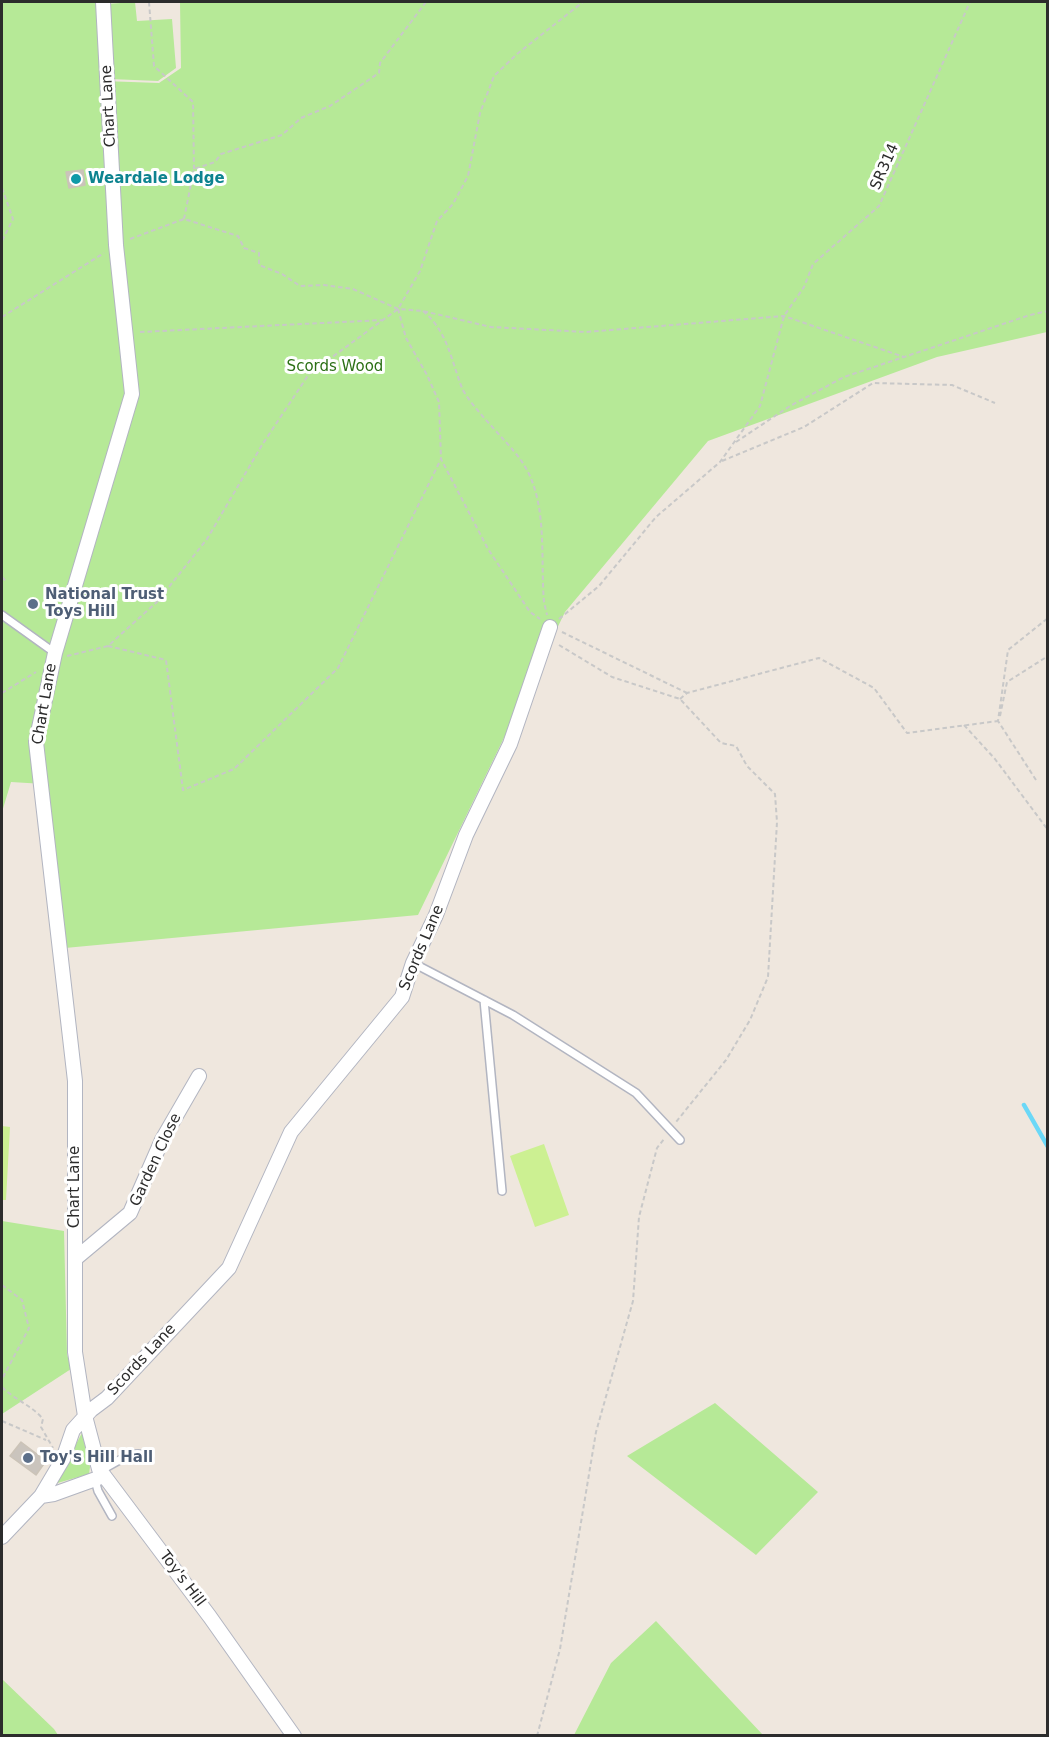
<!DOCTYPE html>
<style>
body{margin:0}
#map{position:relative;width:1049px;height:1737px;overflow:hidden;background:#efe7de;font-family:"DejaVu Sans",sans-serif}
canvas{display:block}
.frame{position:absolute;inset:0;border:3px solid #2c2c2c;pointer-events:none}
</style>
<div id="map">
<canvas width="1049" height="1737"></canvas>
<div class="frame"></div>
</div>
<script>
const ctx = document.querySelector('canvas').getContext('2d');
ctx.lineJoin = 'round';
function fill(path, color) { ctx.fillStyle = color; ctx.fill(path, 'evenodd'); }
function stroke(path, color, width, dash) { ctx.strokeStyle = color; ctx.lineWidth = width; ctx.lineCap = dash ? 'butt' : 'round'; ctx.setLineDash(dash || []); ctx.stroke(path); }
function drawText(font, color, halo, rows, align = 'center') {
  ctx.font = font + ' "DejaVu Sans",sans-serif'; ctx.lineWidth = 6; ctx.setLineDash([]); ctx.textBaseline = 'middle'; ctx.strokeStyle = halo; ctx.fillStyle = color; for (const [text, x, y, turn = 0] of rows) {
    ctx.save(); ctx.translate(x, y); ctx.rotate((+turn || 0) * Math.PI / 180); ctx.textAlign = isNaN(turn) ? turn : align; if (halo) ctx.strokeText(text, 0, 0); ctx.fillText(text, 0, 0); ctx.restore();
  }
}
fill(new Path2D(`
 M2 2H99L103 81 159 83 181 68 180 2H1047V332L937 357 708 441 565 612 418 915 65 948 44 784 11 782 2 812Z
 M135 2 137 21 172 19 176 68 158 81 110 79 106 4Z
 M2 1221 64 1231 67 1354 71 1369 2 1414Z
 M715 1403 818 1492 756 1555 627 1456Z
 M82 1433 90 1467 89 1474 54 1484Z
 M656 1621 763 1735H574L611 1663Z
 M2 1679 54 1729 58 1735H2Z`), '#b6e997');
fill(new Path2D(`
 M2 1126 10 1127 6 1200H2Z
 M544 1144 569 1215 535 1227 510 1156Z`), '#ccf092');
stroke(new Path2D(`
 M1024 1105 1048 1147`), '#6bd8f7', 4.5);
const building = new Path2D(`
 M83 170 85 185 69 188 66 172Z
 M21 1442 46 1461 36 1475 10 1456Z`);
fill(building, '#cac4bd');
stroke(building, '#cbc3b7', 1.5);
const lane = new Path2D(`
 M2 615 55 653
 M413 963 513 1015 636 1093 680 1140
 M484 1000 502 1191
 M100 1471C114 1464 137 1445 150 1459
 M95 1480 98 1491 112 1516`);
const street = new Path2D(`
 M103 2 116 245 132 394 55 653 36 742 75 1081V1352L85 1416 99 1469 210 1617 294 1736
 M75 1259 130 1213 162 1140 199 1076
 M41 1496 54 1494 104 1476
 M2 1537 41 1496 63 1459 73 1430 91 1410 107 1398 229 1268 291 1132 402 997 413 963 436 915 466 835 510 744 550 627`);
stroke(lane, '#b2b5c1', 10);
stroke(street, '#b2b5c1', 16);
stroke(new Path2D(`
 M149 2 154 66 193 102 194 169
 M2 188 13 219 2 241
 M184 219 194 169 215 162 221 154 282 135 301 118 330 106 379 73 380 63 426 2
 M130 239 184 219 238 236 244 248 259 253V265L282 274 300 286 324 285 353 289 398 309 423 311 491 327 586 332 784 316 904 357
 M398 309 406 338 427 375 439 402 441 459 488 549 530 612 540 619
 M423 311C448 332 451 360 462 388 470 406 507 441 520 459 549 498 540 556 544 602L547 615
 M2 317 104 253
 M140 332 383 320
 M736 442 790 406 844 377 1030 315 1048 311
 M722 461 804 427 873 383 952 385 995 403
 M2 577 7 582
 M559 619 599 586 656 517 720 462 760 406 784 316 804 287 813 264 879 206 970 2
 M562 632 687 693
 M559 645 612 677 680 699 721 743 736 746 747 766 775 794 777 822 768 977 750 1020 726 1060 676 1122
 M108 646 166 660 183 790 234 769 338 668 441 459
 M67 656 108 646 157 602 207 539 262 445 309 374 398 309 420 271 437 221 453 204 468 176 480 113 494 76 517 54 583 2
 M2 693 36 672
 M680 699 687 693 819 658 874 688 907 733 998 721
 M1000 716 1007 682 1048 656
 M964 725 995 759 1048 830
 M1036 780 998 721 1008 650 1048 618
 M2 1285 22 1300 29 1328 2 1379
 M2 1387C15 1400 31 1405 43 1419L41 1427 53 1448
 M2 1421 46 1440
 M537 1736 560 1649 596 1432 633 1301 639 1217 657 1148 664 1139`), '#c8c8c8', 2, [4.5, 3]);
stroke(lane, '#fff', 7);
stroke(street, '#fff', 14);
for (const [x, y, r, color] of [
 [76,179,6,"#0f9aa8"],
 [33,604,6,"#5c6f8a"],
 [28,1458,6,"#5c6f8a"]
]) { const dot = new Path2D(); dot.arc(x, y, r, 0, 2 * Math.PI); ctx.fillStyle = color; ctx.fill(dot); stroke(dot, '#fff', 2); }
drawText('15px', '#2c2c2c', '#fff', [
 ["Chart Lane",109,106,-93],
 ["SR314",885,167,-66],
 ["Chart Lane",45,704,-80],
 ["Scords Lane",422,948,-67],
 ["Garden Close",156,1160,-65],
 ["Chart Lane",75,1187,-90],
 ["Scords Lane",142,1360,-47],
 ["Toy's Hill",182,1579,53]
]);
drawText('bold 15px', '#0d838f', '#fff', [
 ["Weardale Lodge",88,179]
], 'left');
drawText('15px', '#2c7016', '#fff', [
 ["Scords Wood",335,367]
]);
drawText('bold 15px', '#4e5e75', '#fff', [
 ["National Trust",45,595],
 ["Toys Hill",45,612],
 ["Toy's Hill Hall",40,1458]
], 'left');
</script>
